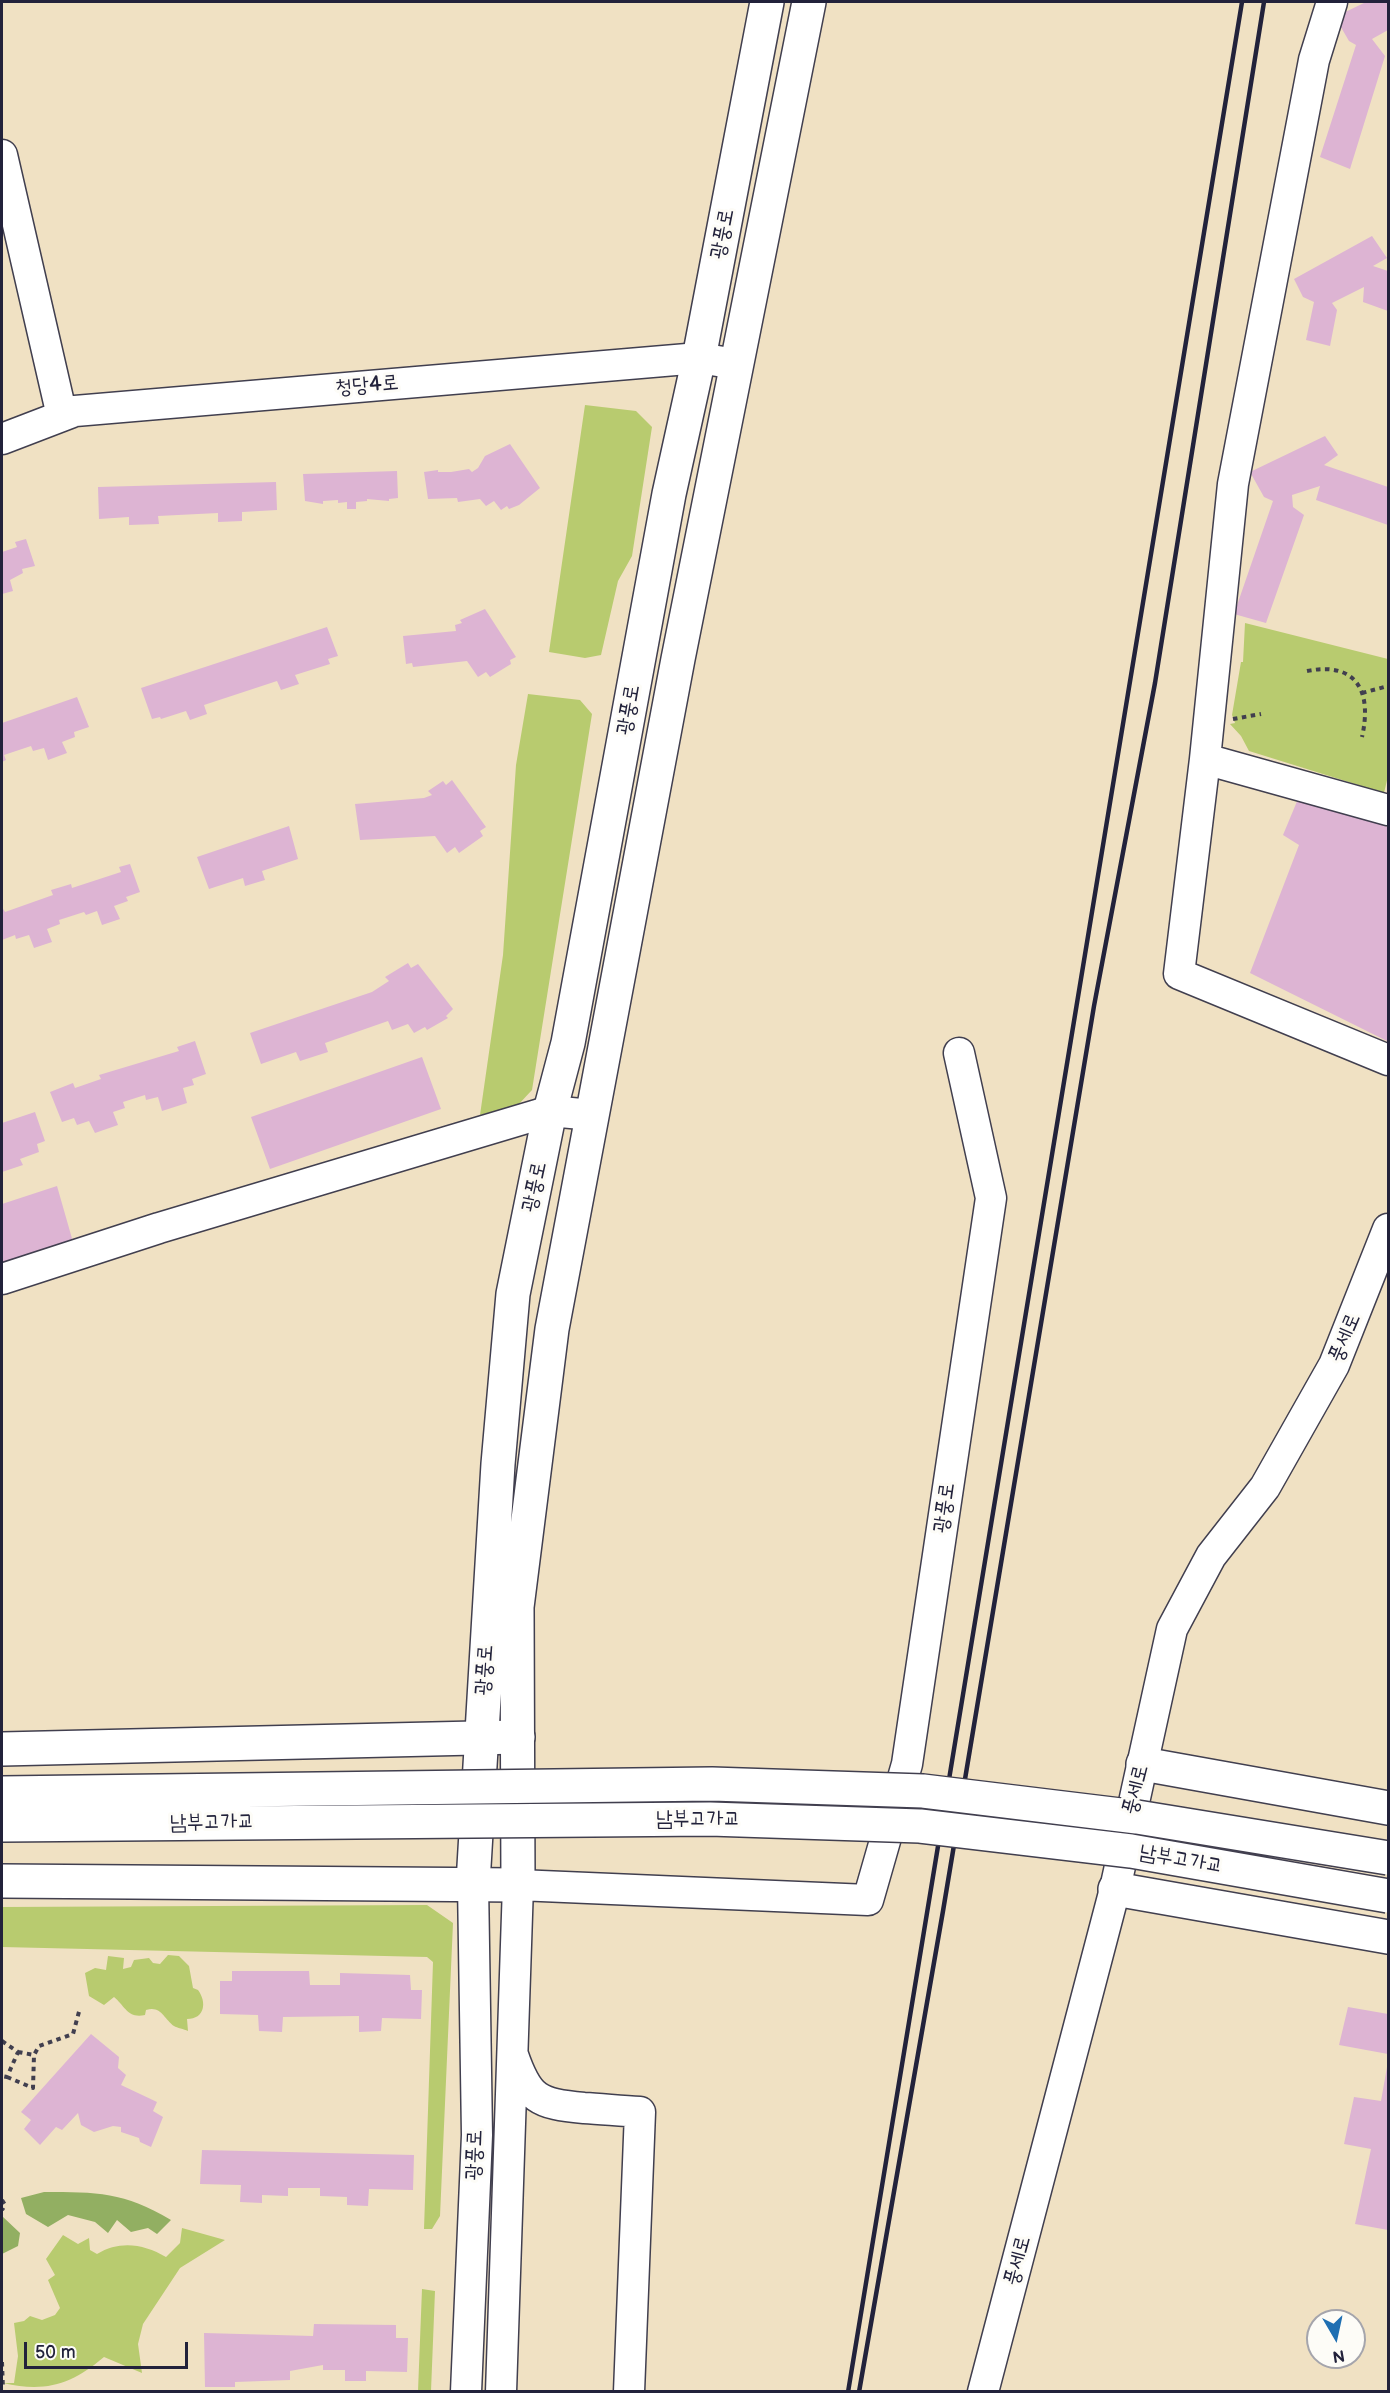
<!DOCTYPE html>
<meta charset="utf-8">
<style>
body{margin:0}
#map{position:relative;width:1390px;height:2393px;overflow:hidden;background:#f0e1c3;font-family:"Balsamiq Sans",sans-serif}
canvas{display:block}
.frame{position:absolute;inset:0;border:3px solid #22223b;pointer-events:none}
.north{position:absolute;left:1306px;top:2309px;width:60px;height:60px;box-sizing:border-box;background:#fdfcf7;border:2px solid #a5a5ac;border-radius:50%;rotate:171deg;font-size:16px;font-weight:700;line-height:24px;text-align:center;color:#22223b}
.north::after{content:'';display:block;margin:auto;width:21px;height:27px;background:#1f6fb2;clip-path:polygon(50% 0,100% 100%,50% 72%,0 100%)}
.scale{position:absolute;left:24px;top:2342px;width:164px;height:27px;box-sizing:border-box;border:3px solid #22223b;border-top:0;padding-left:8px;font-size:18px;line-height:21px;white-space:nowrap;color:#22223b;-webkit-text-stroke:4px #fdfcf7;paint-order:stroke}
</style>
<div id="map">
<canvas width="1390" height="2393"></canvas>
<div class="frame"></div>
<div class="north">N</div>
<div class="scale">50 m</div>
</div>
<script>
const ctx = document.querySelector('canvas').getContext('2d');
ctx.lineJoin = 'round';
function fill(path, color) { ctx.fillStyle = color; ctx.fill(path, 'evenodd'); }
function stroke(path, color, width, dash) { ctx.strokeStyle = color; ctx.lineWidth = width; ctx.lineCap = dash ? 'butt' : 'round'; ctx.setLineDash(dash || []); ctx.stroke(path); }
function drawText(font, color, halo, rows, align = 'center') {
  ctx.font = font + ' "Balsamiq Sans","Poor Story",sans-serif'; ctx.lineWidth = 6; ctx.setLineDash([]); ctx.textBaseline = 'middle'; ctx.strokeStyle = halo; ctx.fillStyle = color; for (const [text, x, y, turn = 0] of rows) {
    ctx.save(); ctx.translate(x, y); ctx.rotate((+turn || 0) * Math.PI / 180); ctx.textAlign = isNaN(turn) ? turn : align; if (halo) ctx.strokeText(text, 0, 0); ctx.fillText(text, 0, 0); ctx.restore();
  }
}
fill(new Path2D(`
 M585 405 636 411 652 427 632 556 618 581 601 655 585 658 549 652Z
 M1245 623 1388 659V776L1384 793 1249 751 1241 736 1230 724 1235 723 1232 715 1241 662H1243Z
 M528 694 580 700 592 714 532 1090 518 1105 480 1115 503 955 516 765Z
 M427 1905 453 1923 440 2216 432 2229H424L433 1962 427 1957 2 1947V1907Z
 M168 1955 179 1956 189 1966 193 1988 198 1990C207 2002 205 2019 187 2019L188 2031C184 2029 177 2028 174 2026 164 2019 161 2005 146 2010L145 2015C128 2019 125 2006 114 1997L104 2005 89 1996 85 1973 95 1968 106 1970 108 1956 124 1958 123 1969 131 1967 134 1960 149 1958 153 1963 160 1964Z
 M182 2228 225 2240 180 2268 143 2324 138 2344 142 2373 104 2357C72 2384 46 2393 3 2383H14L18 2356 14 2323 24 2321 30 2316 42 2320 55 2315 60 2308 48 2280 55 2275 46 2259 63 2235 78 2244 89 2238 90 2250 97 2254C120 2240 144 2244 166 2257L180 2243Z
 M422 2289 435 2291 431 2391H418Z`), '#b8cb6f');
fill(new Path2D(`
 M44 2192C97 2192 124 2192 171 2220L157 2234 148 2228 131 2232 117 2220 108 2233 95 2222 68 2215 48 2227 26 2214 21 2198Z
 M2 2216 20 2233 18 2246 2 2254Z`), '#92af62');
fill(new Path2D(`
 M1366 2H1388V30L1372 39 1385 56 1350 169 1320 157 1356 45 1349 41 1335 17Z
 M1372 236 1387 258 1373 266 1388 271V311L1363 302 1364 287 1332 303 1337 310 1330 346 1306 340 1314 302 1303 297 1294 279Z
 M1325 436 1338 455 1324 465 1388 487V525L1316 500 1320 486 1292 495 1293 507 1304 515 1266 623 1234 614 1273 501 1264 497 1250 472Z
 M510 444 540 488 519 505 509 509 507 506 501 510 494 501 486 506 480 499 458 502 457 498 428 499 424 472 438 470V472H451L469 469 472 472 478 468 485 456Z
 M397 471 398 498 389 499V501L367 499V501L356 502V509H347V502L338 503V500L323 501V504L305 501 303 474Z
 M276 482 277 510 242 512V521L218 522V513L158 516 159 524 129 525V517L99 519 98 487Z
 M26 539 35 566 22 569 23 573 10 580 13 591 2 594V552L17 547 15 542Z
 M485 609 516 657 510 660 511 664 490 677 486 672 478 677 467 661 413 667 412 663 406 664 403 636 456 631 455 625 462 623 460 620Z
 M327 627 338 656 328 659 330 664 295 675 299 684 281 690 277 681 204 705 207 714 190 720 186 711 161 719 160 717 152 719 141 688Z
 M77 697 89 727 74 732 75 737 62 742 67 753 48 760 44 748 33 751 31 746 4 755 6 760 2 762V723Z
 M452 780 486 827 480 831 483 836 459 853 455 847 447 853 435 836 360 840 355 804 424 798 432 795 428 791 443 781 446 785Z
 M1298 799 1388 827 1387 1041 1250 973 1299 845 1283 835Z
 M289 826 298 859 262 871 265 880 245 886 243 878 209 889 197 857Z
 M130 864 140 892 126 897 128 901 114 906 120 919 102 925 97 911 86 915 84 912 59 920 60 924 47 929 52 942 34 948 29 935 16 939 15 935 2 940V907L5 912 53 895 51 890 71 884 72 888 121 872 119 867Z
 M408 963 411 968 418 964 453 1009 446 1016 448 1018 427 1030 425 1027 414 1033 408 1024 392 1030 388 1021 325 1043 328 1052 300 1061 296 1052 261 1064 250 1033 372 992 389 981 385 977Z
 M195 1041 206 1074 192 1079 194 1085 183 1088 187 1103 162 1111 158 1097 146 1100 145 1095 123 1102 125 1108 113 1112 118 1125 95 1133 89 1121 77 1125 74 1118 62 1122 50 1092 73 1083 75 1088 101 1079 99 1075 179 1051 177 1047Z
 M422 1057 441 1109 270 1169 251 1117Z
 M35 1112 45 1141 37 1144 39 1152 20 1159 23 1165 2 1172V1123Z
 M57 1186 73 1242 2 1266V1204Z
 M232 1971H309L310 1985H340V1973L410 1975 411 1990H422L421 2019 382 2018 381 2031 359 2032V2016L283 2017 282 2032 259 2031 258 2015 220 2014V1981H232Z
 M1348 2007 1388 2014V2054L1339 2045Z
 M91 2034 119 2057 118 2068 126 2075 121 2085 157 2102 153 2111 163 2117 151 2147 140 2142 139 2138 121 2132V2127L113 2126 94 2132 81 2125 78 2113 62 2130 56 2127 40 2145 24 2129 31 2120 21 2112Z
 M1387 2067 1388 2068V2230L1355 2224 1371 2149 1344 2144 1354 2097 1381 2101Z
 M202 2150 414 2155 413 2190 369 2189 368 2206 347 2205V2197L320 2196V2188H288V2196L262 2195V2203L240 2202 241 2185 200 2184Z
 M314 2324 396 2325V2338H408L407 2372 366 2371V2381H345V2370H323V2365L290 2371V2380L235 2382V2387H205L204 2333 313 2336Z`), '#ddb4d3');
const minor = new Path2D(`
 M1332 2 1314 60 1233 484 1205 759 1388 810
 M2 155 62 416
 M2 439 75 411 699 358 736 364
 M1205 759 1179 974 1388 1060
 M2 1279 159 1228 550 1111 592 1115
 M513 2055C528 2099 538 2104 584 2108 602 2109 621 2111 640 2112L629 2392
 M466 2392 477 2135 473 1883
 M501 2392 518 1885 868 1900 907 1764 991 1198 959 1053
 M983 2392 1115 1889 1172 1629 1211 1556 1265 1487 1334 1365 1388 1229`);
const major = new Path2D(`
 M473 1883 498 1464 513 1294 550 1111 568 1043 669 494 699 358 767 2
 M518 1885 517 1607 552 1329 678 659 809 2`);
const highway = new Path2D(`
 M2 1749 518 1737
 M1143 1764 1388 1808
 M2 1881 518 1885
 M1115 1889 1388 1937`);
stroke(minor, '#413f4f', 33);
stroke(major, '#413f4f', 36);
stroke(highway, '#413f4f', 36);
stroke(new Path2D(`
 M1307 671C1358 661 1372 693 1362 737
 M1362 693 1388 686
 M1233 719 1261 714
 M2 2041 18 2052 7 2077 2 2076
 M18 2052 34 2055
 M7 2077 33 2088 34 2055 39 2046 73 2034 80 2008
 M2 2200 5 2205 2 2210
 M2 2362 3 2389`), '#413f4f', 4, [4.5, 4.5]);
stroke(minor, '#fff', 30);
stroke(major, '#fff', 33);
stroke(highway, '#fff', 33);
stroke(new Path2D(`
 M848 2392 1242 2
 M859 2392 943 1911 1094 1006 1155 683 1264 2`), '#22223b', 4.5);
const highwayBridge = new Path2D(`
 M2 1793 712 1784 923 1791 1137 1817 1388 1858
 M2 1825 710 1819 920 1826 1131 1851 1388 1896`);
stroke(highwayBridge, '#413f4f', 36, []);
stroke(highwayBridge, '#fff', 33);
drawText('21px', '#22223b', '#fdfcf7', [
 ["광풍로",723,234,-79],
 ["청당4로",367,386,-5],
 ["광풍로",629,710,-80],
 ["광풍로",535,1187,-78],
 ["풍세로",1345,1338,-67],
 ["광풍로",945,1508,-82],
 ["광풍로",485,1670,-86],
 ["풍세로",1136,1790,-76],
 ["남부고가교",698,1820],
 ["남부고가교",212,1823,-1],
 ["남부고가교",1181,1860,10],
 ["광풍로",475,2155,-88],
 ["풍세로",1018,2261,-75]
]);
</script>
